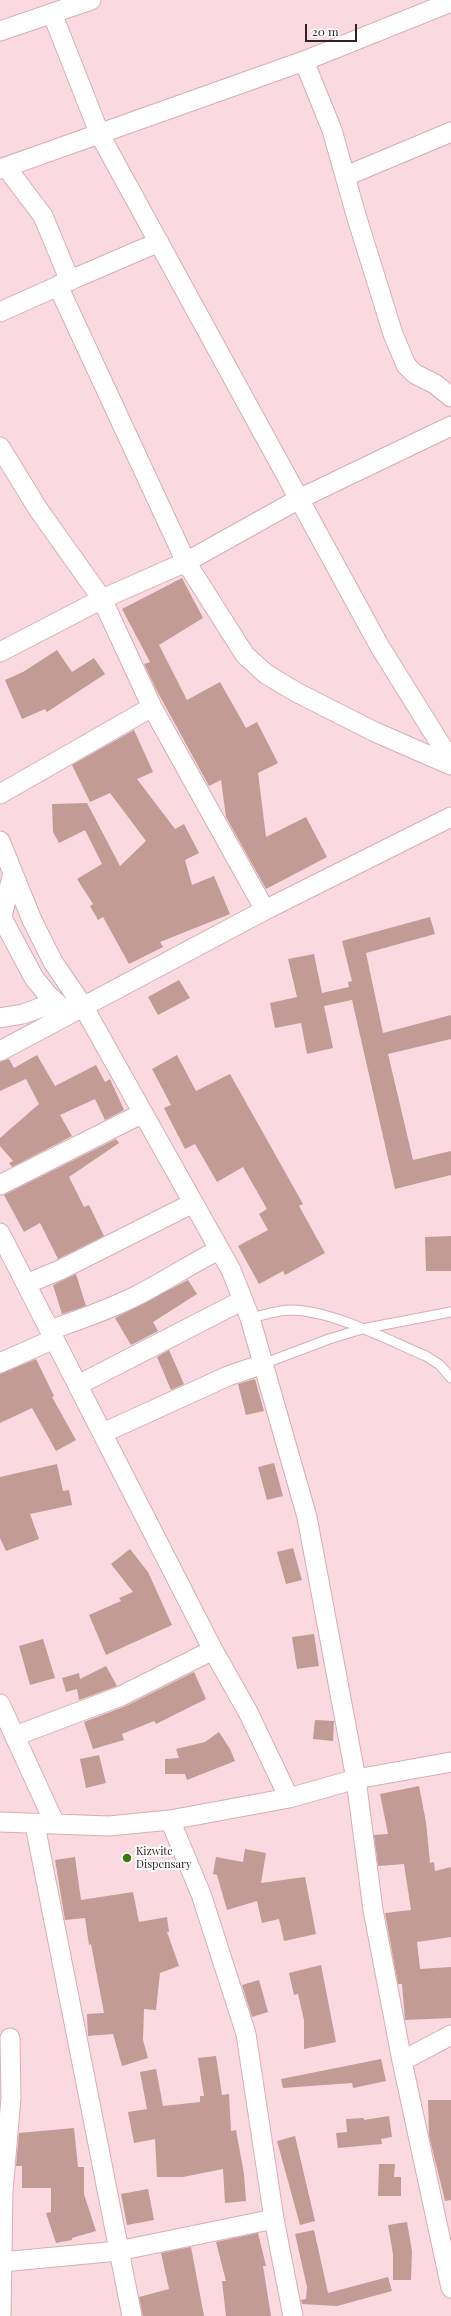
<!DOCTYPE html>
<style>
body{margin:0}
#map{position:relative;width:451px;height:2316px;overflow:hidden;background:#fadae0;font-family:"Playfair Display",serif}
canvas{display:block}
.scale{position:absolute;left:305px;top:24px;width:52px;height:18px;box-sizing:border-box;border:2px solid #302124;border-top:0;padding-left:5px;font-size:12px;line-height:14px;white-space:nowrap;color:#302124;-webkit-text-stroke:3px #fff;paint-order:stroke}
</style>
<div id="map">
<canvas width="451" height="2316"></canvas>
<div class="scale">20 m</div>
</div>
<script>
const ctx = document.querySelector('canvas').getContext('2d');
ctx.lineJoin = 'round';
function fill(path, color) { ctx.fillStyle = color; ctx.fill(path, 'evenodd'); }
function stroke(path, color, width, dash) { ctx.strokeStyle = color; ctx.lineWidth = width; ctx.lineCap = dash ? 'butt' : 'round'; ctx.setLineDash(dash || []); ctx.stroke(path); }
function drawText(font, color, halo, rows, align = 'center') {
  ctx.font = font + ' "Playfair Display",serif'; ctx.lineWidth = 4; ctx.setLineDash([]); ctx.textBaseline = 'middle'; ctx.strokeStyle = halo; ctx.fillStyle = color; for (const [text, x, y, turn = 0] of rows) {
    ctx.save(); ctx.translate(x, y); ctx.rotate((+turn || 0) * Math.PI / 180); ctx.textAlign = isNaN(turn) ? turn : align; if (halo) ctx.strokeText(text, 0, 0); ctx.fillText(text, 0, 0); ctx.restore();
  }
}
fill(new Path2D(`
 M182 578 203 618 159 645 187 700 220 682 246 728 257 722 278 763 258 773 266 837 306 817 327 857 266 889 226 817 221 780 209 786 157 691 144 664 150 662 122 609Z
 M57 650 72 672 94 658 105 674 47 712 45 709 22 719 5 680 23 672Z
 M134 730 153 772 137 779 175 829 184 824 199 853 185 860 192 885 214 876 230 914 160 942 163 947 129 964 103 917 98 920 90 906 93 904 77 879 102 864 85 830 59 843 53 832 52 804 87 803 120 866 146 841 110 793 90 802 72 765Z
 M430 917 435 934 366 953 383 1033 451 1015V1039L388 1054 413 1160 451 1151V1175L395 1189 352 1000 324 1006 333 1048 307 1054 301 1023 275 1028 270 1003 297 997 288 959 314 954 322 993 349 987 348 982 352 981 342 941Z
 M179 980 190 998 158 1015 148 997Z
 M37 1055 55 1086 96 1065 105 1082 110 1079 124 1110 105 1120 95 1099 60 1115 72 1136 12 1167 9 1163 13 1161 0 1146V1138L39 1104 26 1079 0 1091V1062L9 1059 14 1068Z
 M177 1055 196 1091 230 1074 303 1204 299 1206 325 1253 285 1275 283 1271 259 1284 238 1246 268 1230 259 1214 267 1209 243 1167 217 1182 195 1144 185 1149 164 1108 171 1105 152 1069Z
 M116 1139 119 1143 69 1177 84 1207 89 1205 104 1236 58 1259 40 1223 24 1232 4 1195Z
 M451 1236V1271H426L425 1237Z
 M76 1274 86 1306 62 1314 53 1285Z
 M188 1280 197 1294 153 1322 158 1331 131 1345 115 1318Z
 M169 1350 184 1384 171 1390 157 1357Z
 M36 1359 54 1396 52 1397 76 1440 56 1451 32 1408 0 1423V1374Z
 M255 1379 264 1411 246 1415 238 1384Z
 M274 1463 283 1496 267 1500 258 1467Z
 M57 1464 63 1491 69 1490 72 1505 30 1514 39 1539 6 1551 0 1538V1477Z
 M293 1548 302 1580 286 1584 277 1552Z
 M130 1549 148 1572 172 1625 106 1655 89 1615 121 1601 119 1598 133 1592 111 1564Z
 M314 1634 319 1666 297 1669 292 1637Z
 M43 1639 55 1678 30 1685 19 1646Z
 M106 1666 117 1686 79 1700 77 1689 66 1692 62 1678 79 1673 80 1679Z
 M194 1672 206 1699 156 1724 154 1721 122 1734 124 1740 93 1749 84 1722 126 1706Z
 M315 1720 334 1721 333 1741 313 1739Z
 M219 1732 230 1749 235 1761 187 1780 185 1774H165V1759L179 1758 176 1749 205 1742Z
 M99 1755 106 1783 86 1788 80 1759Z
 M419 1786 426 1822 430 1863 434 1862 435 1871 451 1867V1937L417 1942 420 1969 451 1967V2018L405 2020 402 1984H398L385 1913 411 1910 404 1864 378 1866 374 1835 388 1834 380 1794Z
 M245 1849 266 1853 261 1883 305 1877 316 1934 284 1941 279 1919 262 1923 257 1901 227 1910 217 1875 213 1874 216 1857 243 1862Z
 M75 1857 81 1900 133 1892 139 1922 167 1917 169 1932H167L179 1966 160 1973 156 2010 144 2009 143 2040 148 2058 122 2066 113 2034 88 2036 87 2014 104 2013 91 1944 89 1945 85 1918 65 1920 55 1860Z
 M321 1965 336 2042 304 2049V2020L298 1994 294 1995 289 1973Z
 M259 1980 268 2012 252 2017 242 1985Z
 M216 2056 222 2095 229 2094 231 2131 236 2130 244 2174 246 2201 225 2203 223 2169 183 2177H157L155 2139 134 2143 128 2112 147 2109 140 2072 156 2069 163 2106 200 2102V2096H204L198 2058Z
 M381 2059 386 2081 353 2088 352 2083 283 2088 281 2079Z
 M428 2100H451V2200L445 2201 429 2136Z
 M389 2116 392 2137 381 2139 382 2144 338 2148 336 2133 347 2132 346 2119 364 2118V2120Z
 M74 2128 78 2167H84V2194L96 2231 72 2238V2240L56 2243 46 2213 51 2212V2188H22V2166H16L19 2133Z
 M295 2136 315 2221 300 2225 277 2141Z
 M379 2164H395L394 2177H401V2196H378Z
 M148 2189 154 2220 127 2225 121 2194Z
 M407 2222 412 2251 411 2280H393V2254L388 2225Z
 M314 2230 328 2293 388 2277 392 2291 337 2306 302 2304 301 2300 306 2299 307 2287 295 2234Z
 M258 2233 266 2266H263L271 2316H226L222 2281H226L216 2242Z
 M191 2247 204 2316H143L139 2297 169 2289 161 2253Z`), '#c19b94');
const service = new Path2D(`
 M250 1318C264 1315 278 1310 292 1310 333 1311 388 1340 426 1356L440 1365 451 1378
 M263 1364 329 1339 362 1329 451 1312`);
const minor = new Path2D(`
 M52 13 100 135 380 647 451 761
 M0 31 91 0
 M304 61 451 2
 M6 167 43 216 70 281
 M0 169 304 61 332 130 356 215 393 334 406 365 415 374 435 384 451 397
 M346 176 451 132
 M59 285 159 242
 M0 312 58 286 186 562 245 655 266 674 296 692 375 732 451 765
 M0 447 38 509 102 599 152 707 265 910
 M0 652 102 599 186 562 299 499 451 426
 M0 794 152 707
 M0 841 32 920 53 962 83 1006 231 1270 250 1318 307 1517 356 1779 373 1910 402 2061 451 2288
 M2 918 34 978 48 995 69 1014
 M0 924 13 873
 M0 1018 23 1014 56 1002
 M0 1051 265 910 451 817
 M0 1185 143 1113
 M0 1233 213 1650 248 1712 289 1798
 M26 1284 60 1270 193 1203
 M50 1330C79 1320 108 1310 136 1296 164 1282 190 1264 219 1250
 M0 1363 54 1339
 M78 1385 243 1300
 M103 1433 228 1376 263 1364
 M0 1704 55 1824
 M15 1736 121 1696 213 1650
 M170 1820 201 1894 246 2034 274 2219 293 2316
 M0 1822 109 1826 170 1820 289 1798 356 1779 451 1762
 M35 1825 132 2316
 M402 2061 451 2035
 M2 2262 118 2251 274 2219
 M1 2316 3 2191 11 2098 10 2038`);
stroke(service, '#d5aeb5', 11);
stroke(minor, '#d5aeb5', 21);
stroke(service, '#fff', 9);
stroke(minor, '#fff', 19);
for (const [x, y, r, color] of [
 [127,1858,5,"#3e780c"]
]) { const dot = new Path2D(); dot.arc(x, y, r, 0, 2 * Math.PI); ctx.fillStyle = color; ctx.fill(dot); stroke(dot, '#fff', 1.5); }
drawText('11px', '#302124', '#fff', [
 ["Kizwite",136,1852],
 ["Dispensary",136,1865]
], 'left');
</script>
